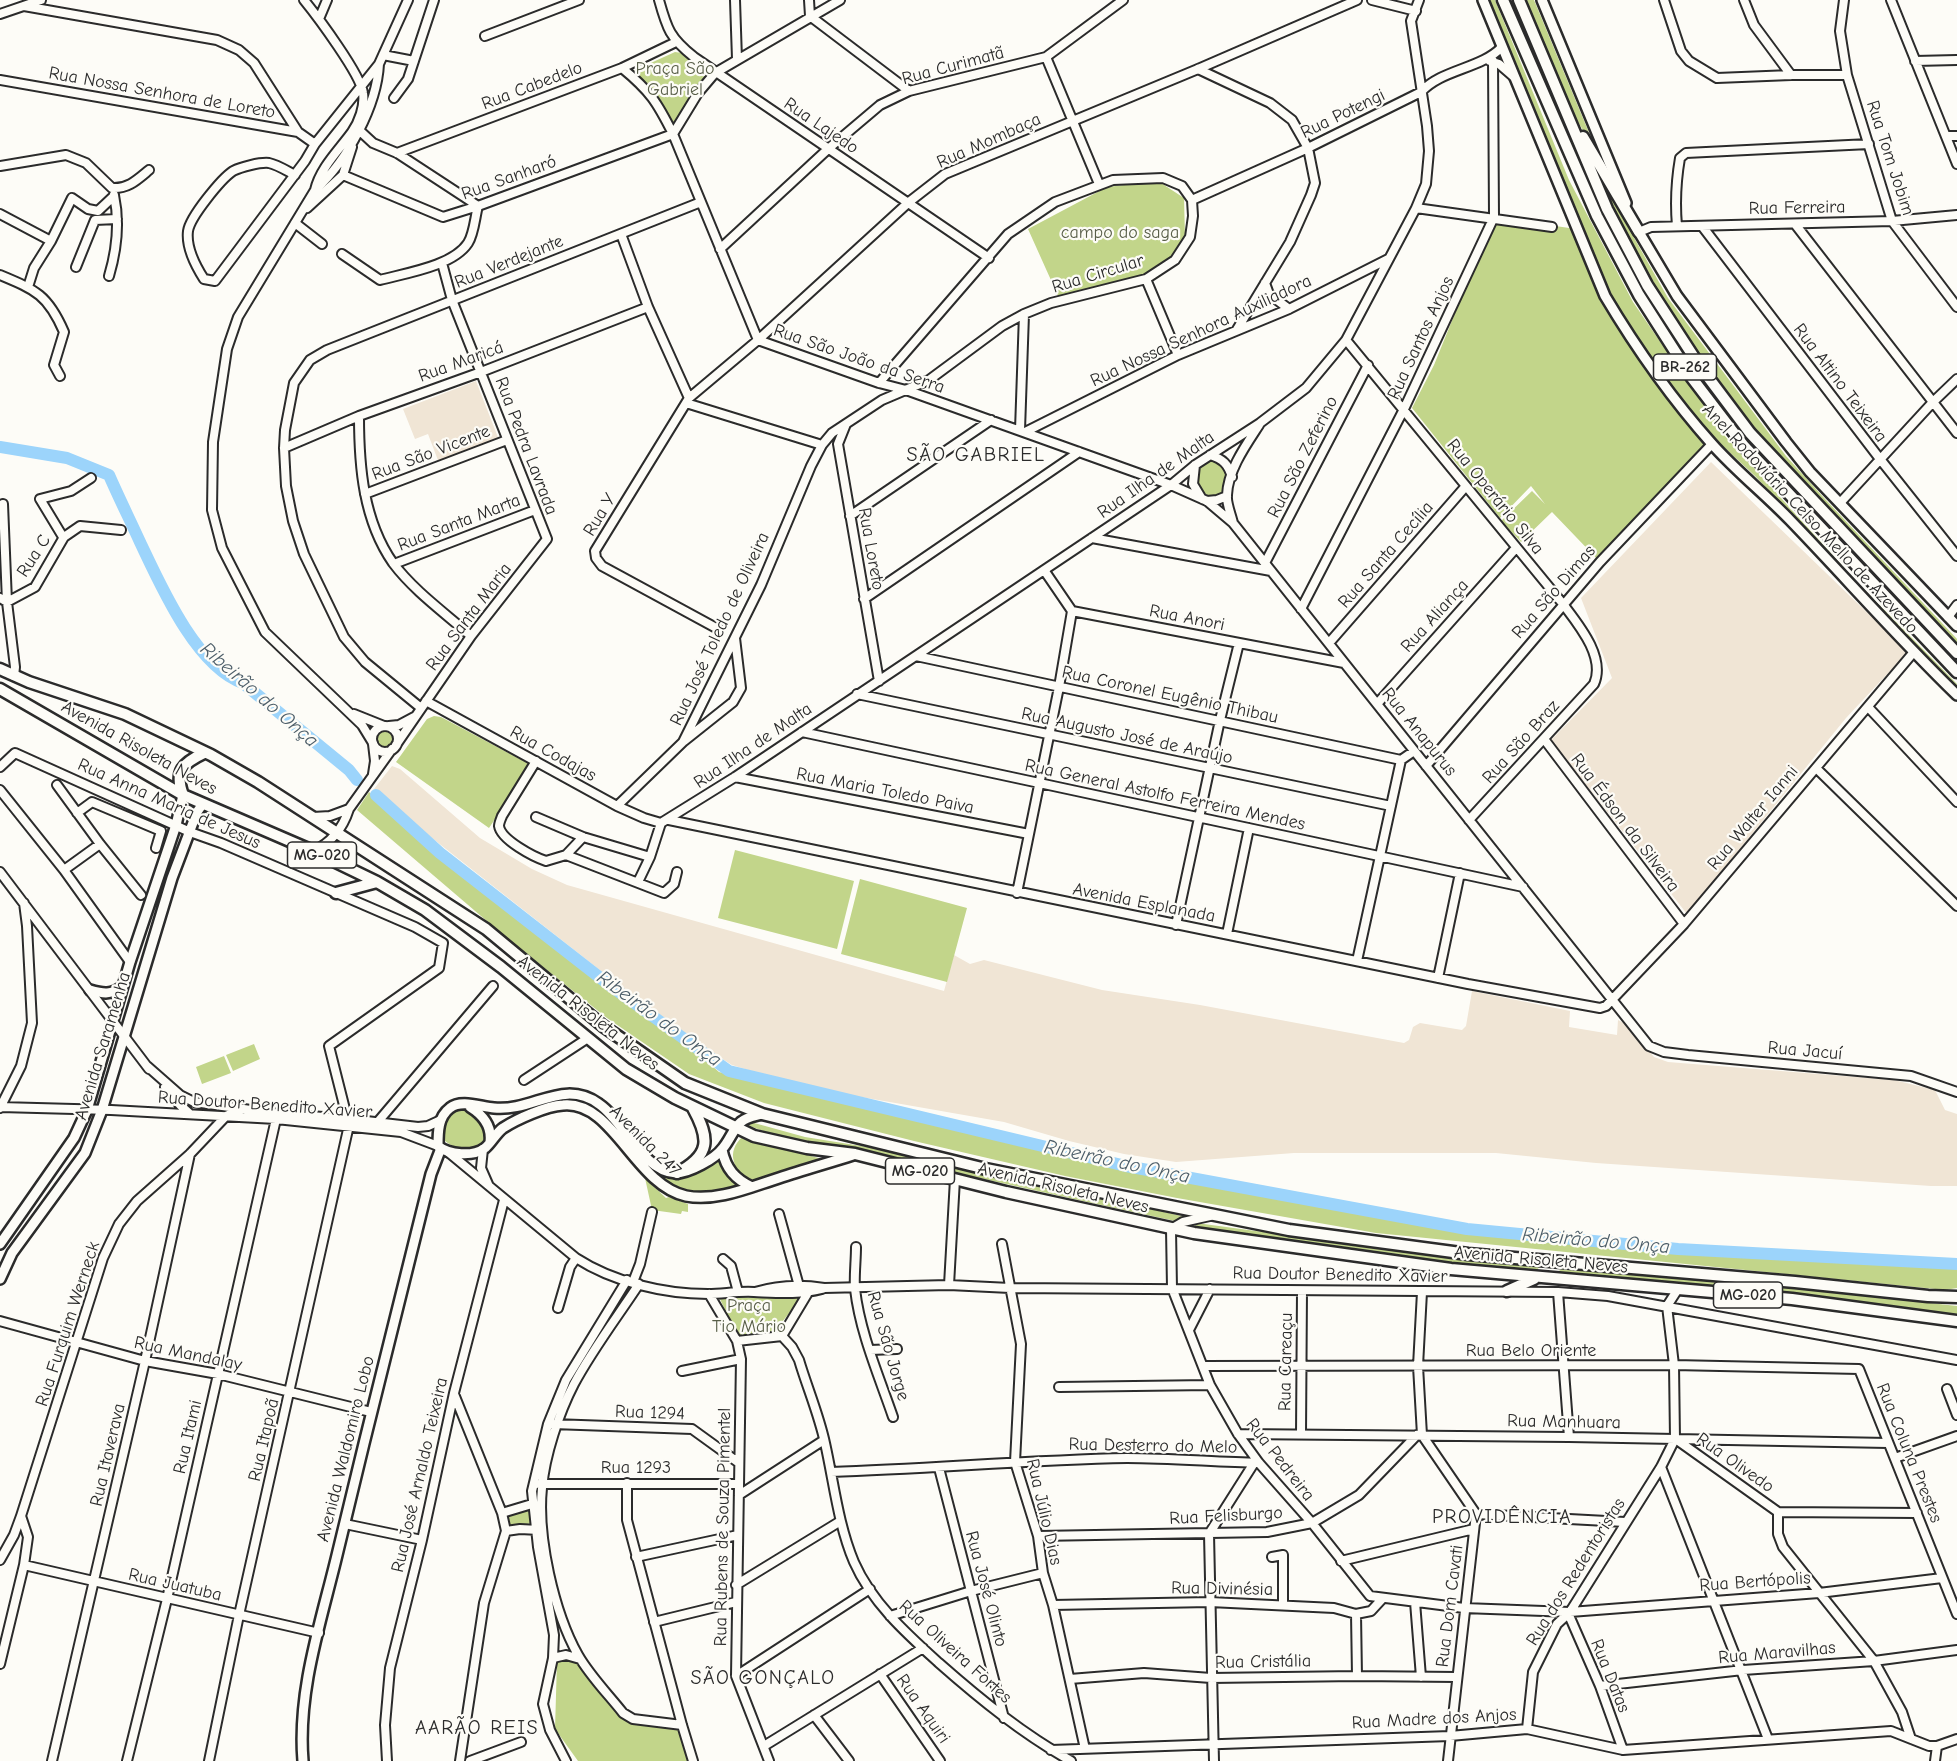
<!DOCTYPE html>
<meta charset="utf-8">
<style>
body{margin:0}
canvas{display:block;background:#fdfcf7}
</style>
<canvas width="1957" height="1761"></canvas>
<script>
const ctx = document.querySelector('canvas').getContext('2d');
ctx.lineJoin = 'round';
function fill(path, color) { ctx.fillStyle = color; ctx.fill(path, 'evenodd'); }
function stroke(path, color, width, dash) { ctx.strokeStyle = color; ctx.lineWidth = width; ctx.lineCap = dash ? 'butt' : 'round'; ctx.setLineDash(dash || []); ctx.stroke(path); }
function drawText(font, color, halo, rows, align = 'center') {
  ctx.font = font + ' "Comic Neue",sans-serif'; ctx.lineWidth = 4.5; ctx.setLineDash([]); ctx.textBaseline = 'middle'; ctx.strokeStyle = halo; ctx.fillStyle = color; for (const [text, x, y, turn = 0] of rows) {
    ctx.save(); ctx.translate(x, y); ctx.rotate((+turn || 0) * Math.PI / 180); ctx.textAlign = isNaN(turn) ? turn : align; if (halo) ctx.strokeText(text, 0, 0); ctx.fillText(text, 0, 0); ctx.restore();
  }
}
fill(new Path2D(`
 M476 381 499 440 439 463 428 434 415 439 403 409Z
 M1711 462 1908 652 1846 718 1687 914 1551 740 1612 678 1581 598Z
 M392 766 400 769 480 838 532 869 567 885 944 991 954 955 970 964 984 960 1102 990 1200 1005 1404 1043 1409 1040 1413 1027 1420 1023 1462 1030 1466 1026 1472 991 1570 1011 1569 1027 1617 1035 1618 1020 1628 1025 1654 1057 1668 1062 1894 1080 1935 1090 1945 1110 1957 1114V1186H1931L1596 1163 1496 1153H1294L1176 1162 1124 1154 1069 1141 1004 1122 844 1094 784 1081 732 1065 702 1046 648 1008 432 838 374 789Z`), '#f0e5d5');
fill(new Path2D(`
 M1486 0H1495L1569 180 1633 302 1724 435 1858 583 1957 684V688L1896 628 1755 476 1713 437 1627 332 1712 444 1600 562 1552 512 1521 542 1501 521 1532 491 1545 504 1531 486 1500 518 1412 408 1434 365 1494 217 1576 229Z
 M1522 0H1534L1597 152 1567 105Z
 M675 52 682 53 709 73V75L676 127 673 125C664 103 651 85 633 71Z
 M1597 172 1668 298 1786 456 1825 499 1957 639V647L1787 467 1741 414 1691 345 1642 266Z
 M1158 181 1184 198 1185 237 1170 259 1145 275 1059 298 1028 229 1107 187Z
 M1211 457C1232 465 1233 487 1214 498 1189 488 1191 471 1211 457Z
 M434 716 441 717 531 765 489 828 396 762 427 719Z
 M375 739a10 10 0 1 1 20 0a10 10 0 1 1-20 0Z
 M369 792C448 862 530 927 614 991 649 1018 686 1042 719 1072L1058 1153 1179 1179 1455 1229 1724 1254 1957 1266V1288L1945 1290 1376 1233 1177 1198 1065 1176 914 1141 764 1103 689 1074 607 1018 509 940 357 810Z
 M735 850 854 881 837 949 718 918Z
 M860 879 967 908 947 982 841 954Z
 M254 1044 260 1059 233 1071 226 1055Z
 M224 1056 231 1073 202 1084 196 1067Z
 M454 1109C473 1107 486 1124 486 1141 475 1154 452 1150 442 1138 442 1127 445 1116 454 1109Z
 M747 1121 805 1137 880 1149 1186 1217 1175 1221C1081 1201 986 1179 891 1159 842 1148 791 1144 745 1124Z
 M742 1137 822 1159C804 1165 767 1183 749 1179 740 1177 736 1170 734 1162 731 1152 735 1144 742 1137Z
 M719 1158 739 1187C708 1193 684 1200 659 1175L683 1177 709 1166Z
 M645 1178 666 1198 669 1197 688 1204V1212L682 1211 681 1214 652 1210Z
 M1186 1224H1204L1485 1262 1540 1267 1535 1271C1418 1261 1301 1246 1186 1224Z
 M1562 1269 1796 1288 1957 1306V1315L1782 1292 1555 1273Z
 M719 1297 801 1298 775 1331 738 1337Z
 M531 1509 532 1523 503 1529 502 1518Z
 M557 1661 577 1662 624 1718 680 1729 690 1761H578L555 1729Z`), '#c2d58a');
stroke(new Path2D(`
 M0 447 67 458 109 475C119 498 130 520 140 542 160 584 196 667 243 683L349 770 357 780
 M376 795 440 853 612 987 729 1071 1126 1166 1467 1229 1678 1249 1957 1264`), '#9cd4fb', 12);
const minor = new Path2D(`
 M304 0C317 16 361 75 363 93 365 106 359 122 352 132 339 150 320 168 315 190L238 317 227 349 213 442 212 510 222 548 265 632 362 725 373 743
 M659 0C667 29 670 38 694 57L989 258
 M735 0 737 59
 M809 0 810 16 909 91
 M1372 0 1416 11
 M1664 0 1681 51 1689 61 1717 78 1791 75H1847
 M1744 0 1754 25 1791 75
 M1844 0 1840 31 1847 75 1892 221 1957 307
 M1891 0 1957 164
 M24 6 217 40 239 50 254 63 298 132
 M0 14 41 0
 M319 19 327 0
 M485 36 579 0
 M383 55 414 61
 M1046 57 1099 184
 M1490 61 1499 64 1514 77
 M1915 61 1957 60
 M622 68C650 91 657 102 673 134L758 340 879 383 906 390 1171 485 1207 501 1233 523
 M1198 69 1270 103 1292 120 1308 148 1315 183 1311 195 1290 242 1236 331
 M0 80 298 132 315 144
 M394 98 408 79 434 0
 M1946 136H1957
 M397 153 622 68 676 42
 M0 166 66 155 86 163 112 188C128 189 137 180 149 170
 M295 175C287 171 278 165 269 163 260 162 241 167 233 171 221 179 190 217 188 231 186 247 195 265 204 279L215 281 305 161 315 144 379 64 408 0
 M343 175 443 217 478 206 673 134 698 93 715 73 840 0
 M316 189C347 161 377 106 379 64
 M1192 200 1308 148 1421 92C1442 69 1481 69 1502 47
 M307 208 343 175 352 147
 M1416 208 1552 227
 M0 214 51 241
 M295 223 322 244
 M1795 224 1957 433
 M1677 226C1675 203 1676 181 1680 158L1686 153 1869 144
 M1702 226 1880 459 1957 556
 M1639 232 1651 227 1892 221 1957 215
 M621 234 648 307 689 398
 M720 249 828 149 880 105 909 91 1046 57 1123 0
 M342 254 380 280C406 273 453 266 468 243 474 234 475 217 478 206L397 153 373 143 360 131
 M76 267 95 220 117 219
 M0 275C36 290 48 295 64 332L54 365 60 376
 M109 276C117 249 120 223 114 195
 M1146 279 1178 355
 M1265 283 1269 294 1289 309
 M28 287 34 268 51 241 72 198 88 209 98 211 114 196
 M1346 340 1563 604C1578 624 1606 657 1594 684L1469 820
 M686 403 822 445
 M359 416C359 466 363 520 393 563 414 591 445 613 471 636
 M846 424 838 444 879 681
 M1259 425C1246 445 1228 470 1227 495 1226 503 1231 514 1233 523L1649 1046 1664 1052 1688 1055 1911 1076 1957 1092
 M1020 430 1024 314
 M1025 432 1178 355 1289 309 1388 259
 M284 448 359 416 481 372 648 307
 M1210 455C1223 459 1228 464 1232 477
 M1195 465 1193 484 1202 499
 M365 494 507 440
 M1207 501 1217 500 1227 496
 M1840 503 1933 402 1957 379
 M3 504 7 602 15 667 14 676
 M850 516 991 420
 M63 537 40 499 71 491 91 478
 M1092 538 1271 571
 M1265 563 1368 365
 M394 564 535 510
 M1044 570 1072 611 1344 663
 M0 598 7 602 35 587 64 537 80 526 121 530
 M864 599 1079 452
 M1301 609 1404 409 1494 217 1493 61
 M1948 617 1957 605
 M718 629 602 566 596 558 595 551 689 398 758 340 909 202 945 174 1198 69 1357 0
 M1329 643 1466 486
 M916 656 1401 760 1414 751
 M857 694 1391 806
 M426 701 617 806 644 818 661 823 735 777 1171 485 1195 465 1260 423 1306 388 1346 340 1416 208 1426 184 1429 151 1427 126 1411 21 1419 0
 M1377 704 1516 548
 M1868 707 1957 802
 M421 708 365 662 344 637 304 554 293 521 286 486 284 448 285 430 294 383 310 360 327 350 701 202
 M354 714 384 726
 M389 726 399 725 414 717
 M372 739a13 13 0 1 1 26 0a13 13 0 1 1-26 0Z
 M802 732 1523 887
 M1544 739 1684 924
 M684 741 733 702 741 688 735 638
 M396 745 471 636 547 539 452 300 442 263
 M536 761 502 816C501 819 499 823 499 826 501 840 534 857 546 861L566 855 583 837
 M1426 766 1600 562 1712 444
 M0 767 15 753 190 832 221 843 415 927 443 943 439 968 329 1046 349 1125 239 1615 209 1761
 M1816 768 1957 906
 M373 774 375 761 373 744
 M735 777 1029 834
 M57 785 100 844 141 895
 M0 790 64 870 130 962
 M617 806 683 742 761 585 811 466 822 445 832 433 882 400 929 380 1002 326 1024 314 1051 303 1146 279 1175 260 1190 237 1193 216 1192 200 1182 186 1163 178 1113 180 1055 202 1008 234 879 383
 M77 813 92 802 161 831 156 848
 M313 817 330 816 349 809 392 749
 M536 817 583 837 650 857
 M669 820 1468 984 1600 1008 1606 1006 1684 924 1913 653
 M313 851C331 843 343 828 349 809
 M566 855 664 893 674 884 677 872
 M64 870 100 844
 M0 872 149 1069
 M638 882 650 857 661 823
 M1017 893 1059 687 1072 611
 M1176 925 1220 720 1239 643
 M1227 934 1249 828
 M1357 961 1401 760
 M1438 978 1460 873
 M147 1066 180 1095 194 1102 272 1113 349 1119 418 1127 428 1126 441 1120
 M524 1080 588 1038
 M165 1087 180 1105 189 1113
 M0 1107 111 1110 276 1119 401 1132 438 1146
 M0 1108 21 1066 32 1023 27 926 24 903
 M376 1124 493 986
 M483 1149 481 1168 488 1184
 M448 1152 576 1258C613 1282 664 1294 708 1294 723 1294 738 1291 754 1292 778 1293 799 1295 822 1289
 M779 1214 799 1286
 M1210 1216 1183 1222 1171 1229 1172 1288 1210 1385 1238 1434 1259 1463 1312 1523 1370 1596 1464 1608 1570 1612 1819 1593 1942 1578
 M1002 1244 1021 1344 1015 1462 1038 1536 1043 1573 1053 1605 1085 1749
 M856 1247C856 1261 854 1276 855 1289 860 1333 879 1376 893 1417
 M723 1259 731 1266 738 1292
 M633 1282 640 1264 652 1212
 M639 1284C618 1316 592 1350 574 1384 559 1413 545 1455 542 1488 537 1537 554 1612 578 1655 590 1676 608 1694 623 1713L633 1719 682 1725
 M949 1285 955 1179
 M755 1292C778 1285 801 1284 824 1288L949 1285 1010 1288 1558 1292 1608 1296 1957 1360
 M1422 1292 1418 1366 1422 1435 1476 1514 1448 1761
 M1558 1292 1569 1437
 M709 1294 737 1341 741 1359 736 1676 769 1761
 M558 1308 570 1267 576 1258
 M0 1321 145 1361 218 1374 371 1412
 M1189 1330 1210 1289
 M782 1336 792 1347 799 1360C807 1387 819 1415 825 1443 834 1483 838 1524 854 1562 872 1603 907 1634 939 1663 981 1700 1023 1734 1071 1761
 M782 1336 809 1291
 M737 1341 782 1336
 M870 1350 897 1349
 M1203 1366 1674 1365 1859 1369 1957 1614
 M682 1371 741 1359
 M1059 1387 1210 1385
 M1947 1389 1957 1415
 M454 1394 502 1513 506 1531 484 1603 460 1761
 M553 1424 692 1429 739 1463
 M1238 1434 1569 1437 1888 1443
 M1301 1434 1302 1291
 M1677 1440 1778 1512
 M1895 1458 1957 1436
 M1661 1467 1768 1739
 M939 1468 1004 1718
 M831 1472C929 1469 1028 1460 1127 1458 1170 1458 1215 1462 1259 1463
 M627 1483V1520L682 1725 693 1761
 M539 1484H738
 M739 1495 824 1440
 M1778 1512V1534L1783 1547 1874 1661 1902 1712 1911 1739
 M1778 1512 1917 1513
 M502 1513 532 1504
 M1476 1514 1625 1522
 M345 1524 422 1540
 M506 1531 520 1529 539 1530
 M1038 1536 1267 1532 1312 1523 1359 1495 1417 1435
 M636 1557 738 1535
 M1272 1557 1283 1555V1605
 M0 1560 14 1535 21 1516 103 1258 119 1224 137 1201 190 1154 226 1116 242 1109
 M1341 1561 1474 1529
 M24 1565 319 1633
 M736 1585 839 1522
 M1415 1602 1421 1677
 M1053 1605 1210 1602 1334 1608 1356 1614 1371 1611 1383 1598
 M1568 1613 1600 1686 1623 1750
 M1356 1614 1357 1676
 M890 1616 971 1591 1043 1573
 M654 1622 736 1602
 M553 1658 566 1655 580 1659
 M0 1664 24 1565 28 1537 21 1516
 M880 1674 940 1761
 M736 1676 870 1589
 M1070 1679 1144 1673 1211 1678 1357 1676 1456 1677
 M1600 1686 1743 1670 1874 1661 1957 1650
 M814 1715 849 1761
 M1527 1729 1533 1672 1557 1624 1570 1612 1661 1467 1675 1439 1674 1365 1667 1306 1678 1289
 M764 1746 923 1648
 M1051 1750 1450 1736 1527 1729 1623 1750 1891 1731 1929 1746H1937L1957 1739
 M52 1761 145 1361 190 1154
 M127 1761 167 1599 276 1119
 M387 1761 385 1725 390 1668 422 1540 454 1393 504 1200
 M470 1761 521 1742
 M566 1761 550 1730 543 1704 553 1658 554 1635 538 1547 532 1491 548 1424 566 1380 627 1280
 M1214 1761 1209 1534 1254 1463
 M1935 1761 1937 1746`);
const major = new Path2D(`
 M1483 0 1605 296C1636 348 1671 398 1712 444 1736 471 1765 494 1790 520 1846 578 1899 639 1957 695
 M1542 0 1626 203
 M1636 227 1677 296 1786 442 1810 472 1957 626
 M90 990C104 994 111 995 123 986
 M470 1107C483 1115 492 1126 490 1142
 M762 1114C755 1116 747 1117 741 1122 733 1129 730 1140 723 1148 715 1159 689 1173 676 1173 643 1172 624 1121 599 1104 563 1078 533 1112 494 1108 481 1107 461 1099 450 1108 438 1117 438 1132 438 1146 449 1155 473 1157 485 1148 492 1142 496 1133 503 1128 517 1119 546 1106 563 1105 613 1100 635 1185 686 1196 717 1202 750 1187 779 1178 803 1170 828 1163 853 1155
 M722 1150C726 1169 735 1179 752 1187
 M0 1244 74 1138 87 1110 130 962 176 825 183 795
 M0 1279 12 1253 85 1153 102 1110 172 878 197 812 202 805
 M303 1761C297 1690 322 1619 338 1551 368 1425 400 1299 431 1174L441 1148`);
const highway = new Path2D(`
 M1503 0 1597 216 1639 295 1692 378 1744 446 1957 672
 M1519 0 1607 209 1647 285 1699 365 1750 433 1957 653
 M1583 137 1639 232
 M0 669 29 682 125 714 211 755 258 782 486 929 603 1026 685 1083 762 1114 986 1169 1289 1230 1468 1254 1795 1282 1928 1296 1957 1297
 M0 689 183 795 313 851 377 882 425 910 501 967 626 1069 675 1098 754 1136 807 1148 855 1154 1006 1192 1194 1233 1451 1269 1792 1299 1957 1321
 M183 795C174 771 183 763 204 753
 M336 893 377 882
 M677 1173C711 1155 710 1139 693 1108
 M1507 1291 1534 1279`);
stroke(minor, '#2b2b2b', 12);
stroke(major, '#2b2b2b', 14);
stroke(highway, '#2b2b2b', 15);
stroke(minor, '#fdfcf7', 8);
stroke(major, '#fdfcf7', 9);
stroke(highway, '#fdfcf7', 10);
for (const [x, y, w] of [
 [1685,367,63],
 [322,855,69],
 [920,1171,69],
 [1748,1295,69]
]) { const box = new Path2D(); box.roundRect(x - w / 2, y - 13, w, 26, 4.5); ctx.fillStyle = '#fdfcf7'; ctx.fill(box); stroke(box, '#2b2b2b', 1.5); }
drawText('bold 16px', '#2b2b2b', null, [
 ["BR-262",1685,367],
 ["MG-020",322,855],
 ["MG-020",920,1171],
 ["MG-020",1748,1295]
]);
drawText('18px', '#2b2b2b', '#fdfcf7', [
 ["Rua Curimatã",953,66,-15],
 ["Rua Cabedelo",532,86,-21],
 ["Rua Nossa Senhora de Loreto",162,93,10],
 ["Rua Potengi",1343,114,-26],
 ["Rua Lajedo",821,126,34],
 ["Rua Mombaça",989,141,-24],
 ["Rua Tom Jobim",1890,158,72],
 ["Rua Sanharó",509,178,-20],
 ["Rua Ferreira",1797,208,-1],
 ["Rua Verdejante",509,262,-22],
 ["Rua Circular",1098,274,-17],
 ["Rua Nossa Senhora Auxiliadora",1201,331,-25],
 ["Rua Santos Anjos",1421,338,-65],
 ["Rua São João da Serra",859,359,19],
 ["Rua Maricá",461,362,-20],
 ["Rua Altino Teixeira",1840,383,53],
 ["Rua Pedra Lavrada",526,446,69],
 ["Rua São Vicente",431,453,-21],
 ["Rua São Zeferino",1303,457,-63],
 ["Rua Ilha de Malta",1156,475,-35],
 ["Rua Operário Silva",1495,497,51],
 ["Rua Y",600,515,-59],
 ["Anel Rodoviário Celso Mello de Azevedo",1810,519,47],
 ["Rua Santa Marta",459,523,-21],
 ["Rua Loreto",871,549,80],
 ["Rua Santa Cecília",1386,555,-49],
 ["Rua C",34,556,-57],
 ["Rua São Dimas",1554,592,-49],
 ["Rua Aliança",1435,616,-48],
 ["Rua Santa Maria",469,617,-53],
 ["Rua Anori",1187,618,11],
 ["Rua José Toledo de Oliveira",720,629,-65],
 ["Rua Coronel Eugênio Thibau",1170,695,12],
 ["Rua Anapurus",1419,732,51],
 ["Rua Augusto José de Araújo",1127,736,12],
 ["Rua São Braz",1521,742,-48],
 ["Rua Ilha de Malta",753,746,-34],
 ["Avenida Risoleta Neves",139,748,29],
 ["Rua Codajas",553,754,29],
 ["Rua Maria Toledo Paiva",885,791,11],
 ["Rua General Astolfo Ferreira Mendes",1165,795,12],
 ["Rua Anna Maria de Jesus",169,804,24],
 ["Rua Walter Ianni",1753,818,-50],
 ["Rua Édson da Silveira",1625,823,53],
 ["Avenida Esplanada",1144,903,11],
 ["Avenida Risoleta Neves",588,1013,38],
 ["Avenida Saramenha",103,1046,-73],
 ["Rua Jacuí",1805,1051,5],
 ["Rua Doutor Benedito Xavier",265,1105,4],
 ["Avenida 247",645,1141,45],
 ["Avenida Risoleta Neves",1063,1188,13],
 ["Avenida Risoleta Neves",1541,1260,5],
 ["Rua Doutor Benedito Xavier",1340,1275,1],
 ["Rua Furquim Werneck",68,1324,-72],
 ["Rua São Jorge",888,1346,74],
 ["Rua Belo Oriente",1531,1351],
 ["Rua Mandalay",188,1354,12],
 ["Rua Careaçu",1286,1362,-89],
 ["Rua 1294",650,1413,2],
 ["Rua Manhuara",1564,1422,1],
 ["Rua Itami",188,1437,-77],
 ["Rua Itapoã",264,1440,-77],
 ["Rua Desterro do Melo",1153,1446,1],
 ["Avenida Waldomiro Lobo",346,1449,-76],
 ["Rua Coluna Prestes",1909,1453,68],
 ["Rua Itaverava",108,1455,-77],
 ["Rua Pedreira",1280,1460,52],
 ["Rua Olivedo",1735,1463,35],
 ["Rua 1293",636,1468],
 ["Rua José Arnaldo Teixeira",420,1475,-77],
 ["Rua Júlio Dias",1044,1512,77],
 ["Rua Felisburgo",1226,1516,-3],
 ["Rua Rubens de Souza Pimentel",723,1527,-89],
 ["Rua dos Redentoristas",1576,1572,-58],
 ["Rua Bertópolis",1755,1582,-4],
 ["Rua Juatuba",175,1585,13],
 ["Rua José Olinto",986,1589,75],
 ["Rua Divinésia",1222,1589,1],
 ["Rua Dom Cavati",1450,1606,-83],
 ["Rua Oliveira Fortes",955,1652,42],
 ["Rua Maravilhas",1777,1653,-5],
 ["Rua Cristália",1263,1662,-1],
 ["Rua Datas",1610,1676,68],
 ["Rua Aquiri",923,1709,55],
 ["Rua Madre dos Anjos",1434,1719,-3]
]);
drawText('18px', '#585e48', '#fdfcf7', [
 ["Praça São",675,69],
 ["Gabriel",675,90],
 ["campo do saga",1120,233],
 ["Praça",749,1306],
 ["Tio Mário",749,1327]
]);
ctx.letterSpacing = '1.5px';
drawText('20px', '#2b2b2b', '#fdfcf7', [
 ["SÃO GABRIEL",976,455],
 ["PROVIDÊNCIA",1502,1517],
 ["SÃO GONÇALO",763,1678],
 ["AARÃO REIS",477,1728]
]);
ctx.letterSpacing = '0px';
drawText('italic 20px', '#4d5e69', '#fdfcf7', [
 ["Ribeirão do Onça",259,695,41],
 ["Ribeirão do Onça",659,1019,36],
 ["Ribeirão do Onça",1117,1162,12],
 ["Ribeirão do Onça",1596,1241,5]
]);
</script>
